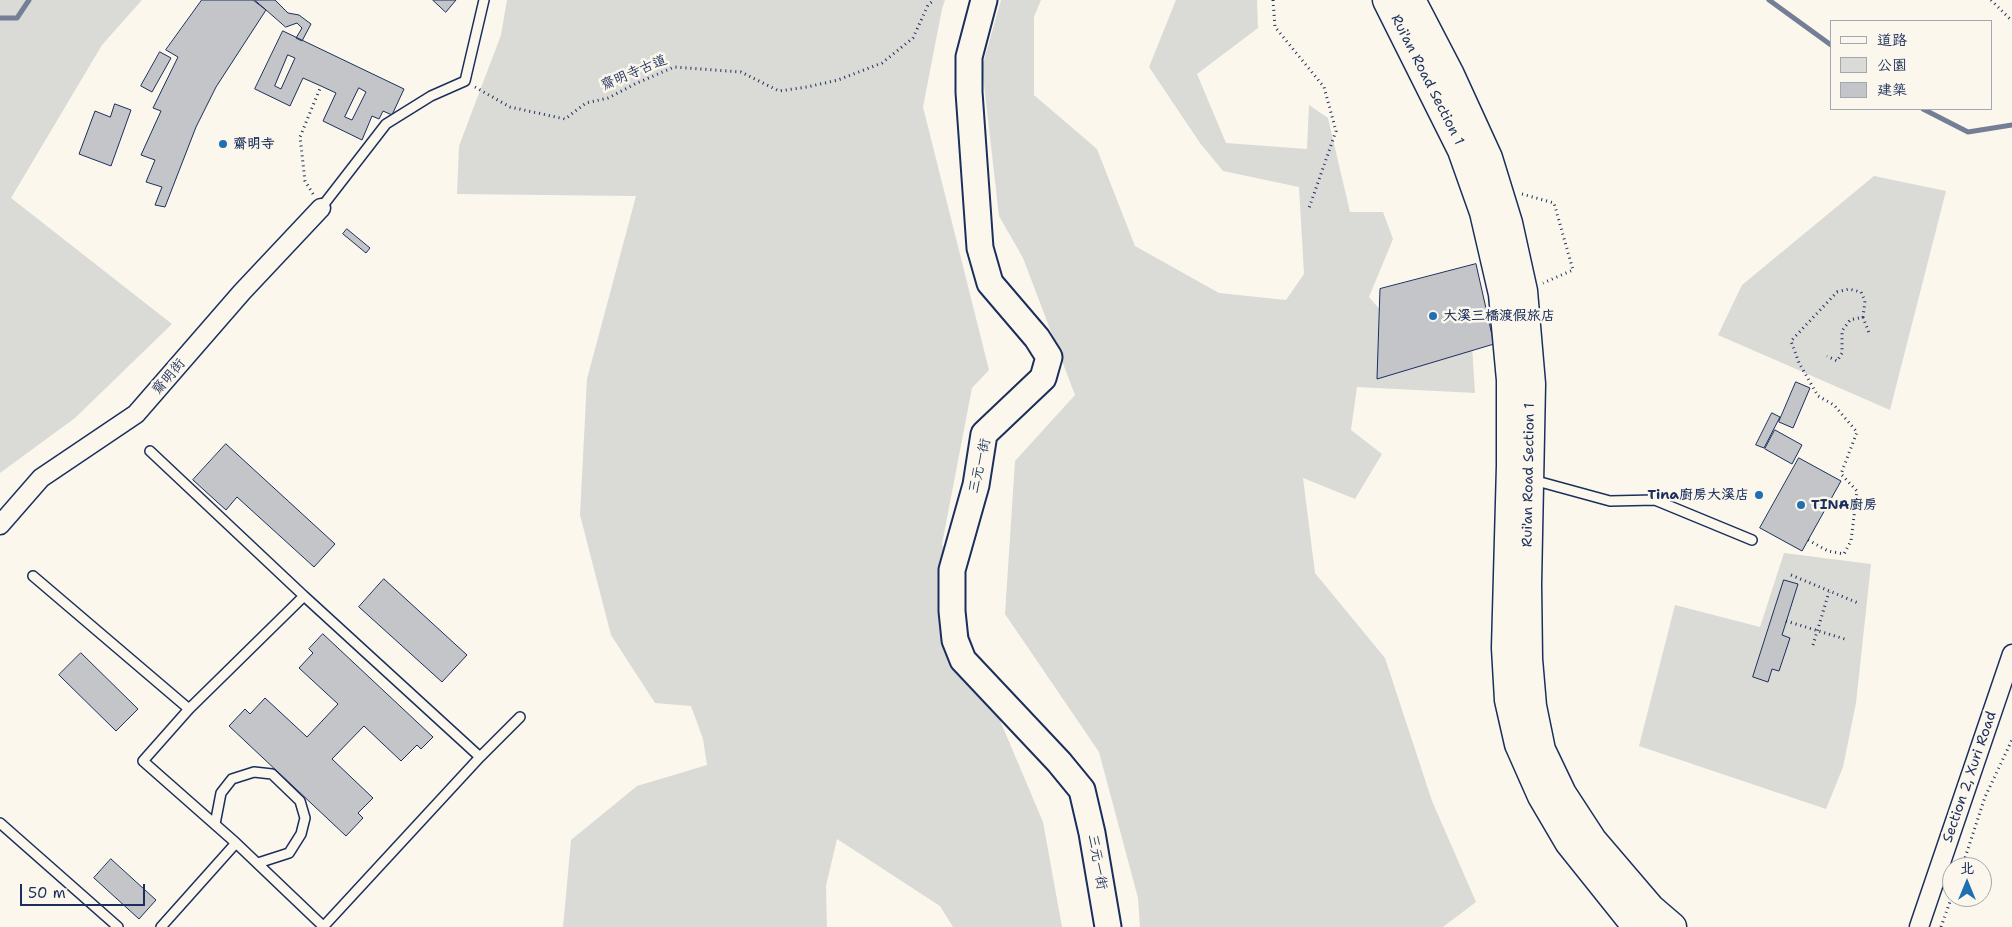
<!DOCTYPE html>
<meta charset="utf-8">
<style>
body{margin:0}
#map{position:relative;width:2012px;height:927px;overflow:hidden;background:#fbf7ec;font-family:"Shantell Sans","LXGW WenKai TC",sans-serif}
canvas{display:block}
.legend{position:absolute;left:1830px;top:20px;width:162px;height:90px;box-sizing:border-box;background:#fbf7ec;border:1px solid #a1a7b3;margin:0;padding:6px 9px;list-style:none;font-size:15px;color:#1b2f5e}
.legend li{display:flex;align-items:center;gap:10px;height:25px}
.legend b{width:25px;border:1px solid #a1a7b3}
.north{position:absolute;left:1942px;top:857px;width:50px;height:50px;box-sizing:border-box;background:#fbf7ec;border:1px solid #a1a7b3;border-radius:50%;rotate:0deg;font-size:14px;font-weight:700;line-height:20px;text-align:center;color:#1b2f5e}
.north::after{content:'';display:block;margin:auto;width:18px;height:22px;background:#1f6fb2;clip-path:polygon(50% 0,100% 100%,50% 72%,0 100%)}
.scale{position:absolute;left:20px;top:884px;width:125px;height:22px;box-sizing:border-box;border:2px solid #1b2f5e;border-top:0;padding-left:6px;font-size:15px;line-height:18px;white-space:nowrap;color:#1b2f5e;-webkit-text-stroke:4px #fbf7ec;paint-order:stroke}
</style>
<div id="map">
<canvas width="2012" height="927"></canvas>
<ul class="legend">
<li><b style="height:6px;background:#fbf7ec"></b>道路</li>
<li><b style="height:14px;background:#dadad7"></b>公園</li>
<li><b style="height:14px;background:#c3c5c9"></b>建築</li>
</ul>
<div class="north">北</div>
<div class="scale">50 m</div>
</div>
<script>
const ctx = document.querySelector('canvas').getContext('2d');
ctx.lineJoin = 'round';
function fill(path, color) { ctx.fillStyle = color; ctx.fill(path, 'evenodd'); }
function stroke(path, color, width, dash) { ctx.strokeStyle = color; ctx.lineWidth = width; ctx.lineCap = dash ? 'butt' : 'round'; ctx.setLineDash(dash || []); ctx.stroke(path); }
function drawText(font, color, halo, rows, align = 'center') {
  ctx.font = font + ' "Shantell Sans","LXGW WenKai TC",sans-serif'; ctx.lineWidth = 5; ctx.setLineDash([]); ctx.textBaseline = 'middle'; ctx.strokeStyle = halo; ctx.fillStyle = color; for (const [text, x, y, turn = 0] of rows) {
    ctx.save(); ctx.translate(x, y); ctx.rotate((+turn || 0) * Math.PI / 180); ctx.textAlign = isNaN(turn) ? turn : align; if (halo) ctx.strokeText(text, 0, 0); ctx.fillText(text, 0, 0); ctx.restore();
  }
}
fill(new Path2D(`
 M0 0H142L102 45 11 198 172 324 75 418 0 473Z
 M507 0H945L942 9 923 107 989 370 972 388 942 544 985 685 1043 822 1062 927H953L940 906 837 839 826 886 827 927H563L571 840 637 786 707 765 703 739 691 706 655 703 611 635 580 515 587 379 636 196 457 194 459 146 501 35Z
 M1001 0H1041L1034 17V95L1097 149 1135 246 1219 293 1286 300 1304 274 1299 187 1223 171 1200 143 1149 67 1176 0H1257L1258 28 1197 74 1226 143 1307 149 1309 105 1328 118 1350 212H1383L1393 239 1369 297 1383 313 1469 297 1475 393 1357 387 1351 430 1382 454 1355 499 1303 478 1315 573 1385 658 1432 801 1476 902 1443 927H1140L1138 898 1099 752 1005 614 1015 461 1075 395 1023 258 999 216 982 67Z
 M1874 176 1946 191 1890 410 1718 335 1742 285Z
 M1784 553 1871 564 1856 703 1843 767 1826 809 1639 746 1675 605 1760 627Z`), '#dadad7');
stroke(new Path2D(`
 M1769 0 1831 45
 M0 18H17L29 0
 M1923 109 1968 132 2012 125`), '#747e96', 5);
const building = new Path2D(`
 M202 0H253L266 10 216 87 196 127 165 207 155 205 162 187 146 182 155 160 141 155 161 111 153 108 178 57 166 50Z
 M255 0H275L288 13 299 15 311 24 302 41 296 38 302 28 297 23 286 27Z
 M433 0H456L446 12Z
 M283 31 404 89 392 115 383 111 379 119 372 116 362 140 323 121 336 93 321 86 303 78 290 106 255 89ZM288 55 295 58 281 89 275 86ZM359 88 366 92 352 120 345 117Z
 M160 52 171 58 152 92 141 86Z
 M115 104 131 110 111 166 79 154 95 111 110 117Z
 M347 229 370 248 366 253 343 234Z
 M1476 264 1494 344 1377 379 1380 289Z
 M1796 382 1810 388 1793 428 1779 422Z
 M1772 413 1780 417 1764 448 1756 445Z
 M1775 430 1802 445 1792 464 1765 449Z
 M226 444 335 544 314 567 237 497 226 510 193 480Z
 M1799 458 1841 481 1802 551 1760 528Z
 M384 579 467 655 442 682 359 607Z
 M1784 580 1798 584 1782 635 1790 638 1779 671 1772 669 1768 682 1753 677Z
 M323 634 433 737 421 749 417 745 401 761 364 726 332 759 373 798 358 813 363 818 346 836 229 726 245 709 250 714 265 698 307 737 338 704 299 668 313 653 309 649Z
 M81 653 138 709 116 731 59 675Z
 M111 859 156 900 139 919 94 878Z`);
fill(building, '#c3c5c9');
stroke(building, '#1b2f5e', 1);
const lane = new Path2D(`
 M321 208 386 124 431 96 465 81 484 0
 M150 451 304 596
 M1533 480 1610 501 1655 500 1752 540
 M33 576 189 709 143 761 236 843
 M189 709 304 596 480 757 520 717
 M0 823 118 927
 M215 824 221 793 232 779 254 772 272 774 300 801 305 818 301 834 289 853 258 863
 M161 927 236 843 324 927
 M323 927 480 757`);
const street = new Path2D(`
 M0 525 41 478 136 414 242 292 321 208
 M1919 927 2012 654`);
const secondary = new Path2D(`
 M984 0 969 57V92L980 248 990 283 1037 338 1049 357 1043 378 984 434 976 485 952 570V611L955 640 963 660 1059 762 1082 790 1092 833 1108 927`);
const primary = new Path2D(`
 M1387 0 1462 150 1484 212 1503 294 1511 380V466L1506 648 1509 700 1519 744 1542 796 1569 842 1637 927
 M1411 0 1450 75 1488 158 1508 223 1523 291 1531 384 1527 584 1528 659 1532 706 1541 750 1562 794 1592 840 1651 909 1672 927`);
stroke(lane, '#1b2f5e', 12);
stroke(street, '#1b2f5e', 21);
stroke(secondary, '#1b2f5e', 29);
stroke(primary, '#1b2f5e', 31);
stroke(new Path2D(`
 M1273 0 1275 27 1324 87 1336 131 1308 211
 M1991 0 2012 21
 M475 87 510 107 565 119 586 103 608 98 635 84 674 67 741 72 779 91 807 87 838 80 882 63 913 38 928 5 934 0
 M313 194 305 181 300 137 321 86
 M1522 194 1554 203 1573 270 1543 283
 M1863 317 1869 333
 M1808 540 1828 551 1844 554 1851 541 1857 491 1841 474 1857 432 1834 405 1818 396 1799 363 1791 341 1837 292 1849 289 1861 292 1865 301 1863 317 1850 320 1842 331V353L1837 361 1827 356
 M1791 575 1858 603
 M1786 621 1848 640
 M1813 645 1829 592
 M1962 867 1985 797 2012 740
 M1941 927 1952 896`), '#1b2f5e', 3, [1, 4]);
stroke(lane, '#fbf7ec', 9);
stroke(street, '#fbf7ec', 18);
stroke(secondary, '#fbf7ec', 25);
stroke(primary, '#fbf7ec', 28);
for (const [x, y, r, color] of [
 [223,144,5,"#1f6fb2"],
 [1433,316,5,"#1f6fb2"],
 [1759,495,5,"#1f6fb2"],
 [1801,505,5,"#1f6fb2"]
]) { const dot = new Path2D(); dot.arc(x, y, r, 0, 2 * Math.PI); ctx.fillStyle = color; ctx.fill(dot); stroke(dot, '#fbf7ec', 2); }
drawText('14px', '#1b2f5e', '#fbf7ec', [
 ["齋明寺古道",634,73,-23],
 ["Rui'an Road Section 1",1427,80,63],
 ["齋明街",169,377,-49],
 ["三元一街",980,466,-77],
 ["Rui'an Road Section 1",1529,475,-89],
 ["Section 2, Xuri Road",1970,777,-71],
 ["三元一街",1097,862,80]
]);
drawText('bold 14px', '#1b2f5e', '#fbf7ec', [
 ["齋明寺",233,144],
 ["大溪三橋渡假旅店",1443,316],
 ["Tina廚房大溪店",1749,495,"right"],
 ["TINA廚房",1811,505]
], 'left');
</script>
